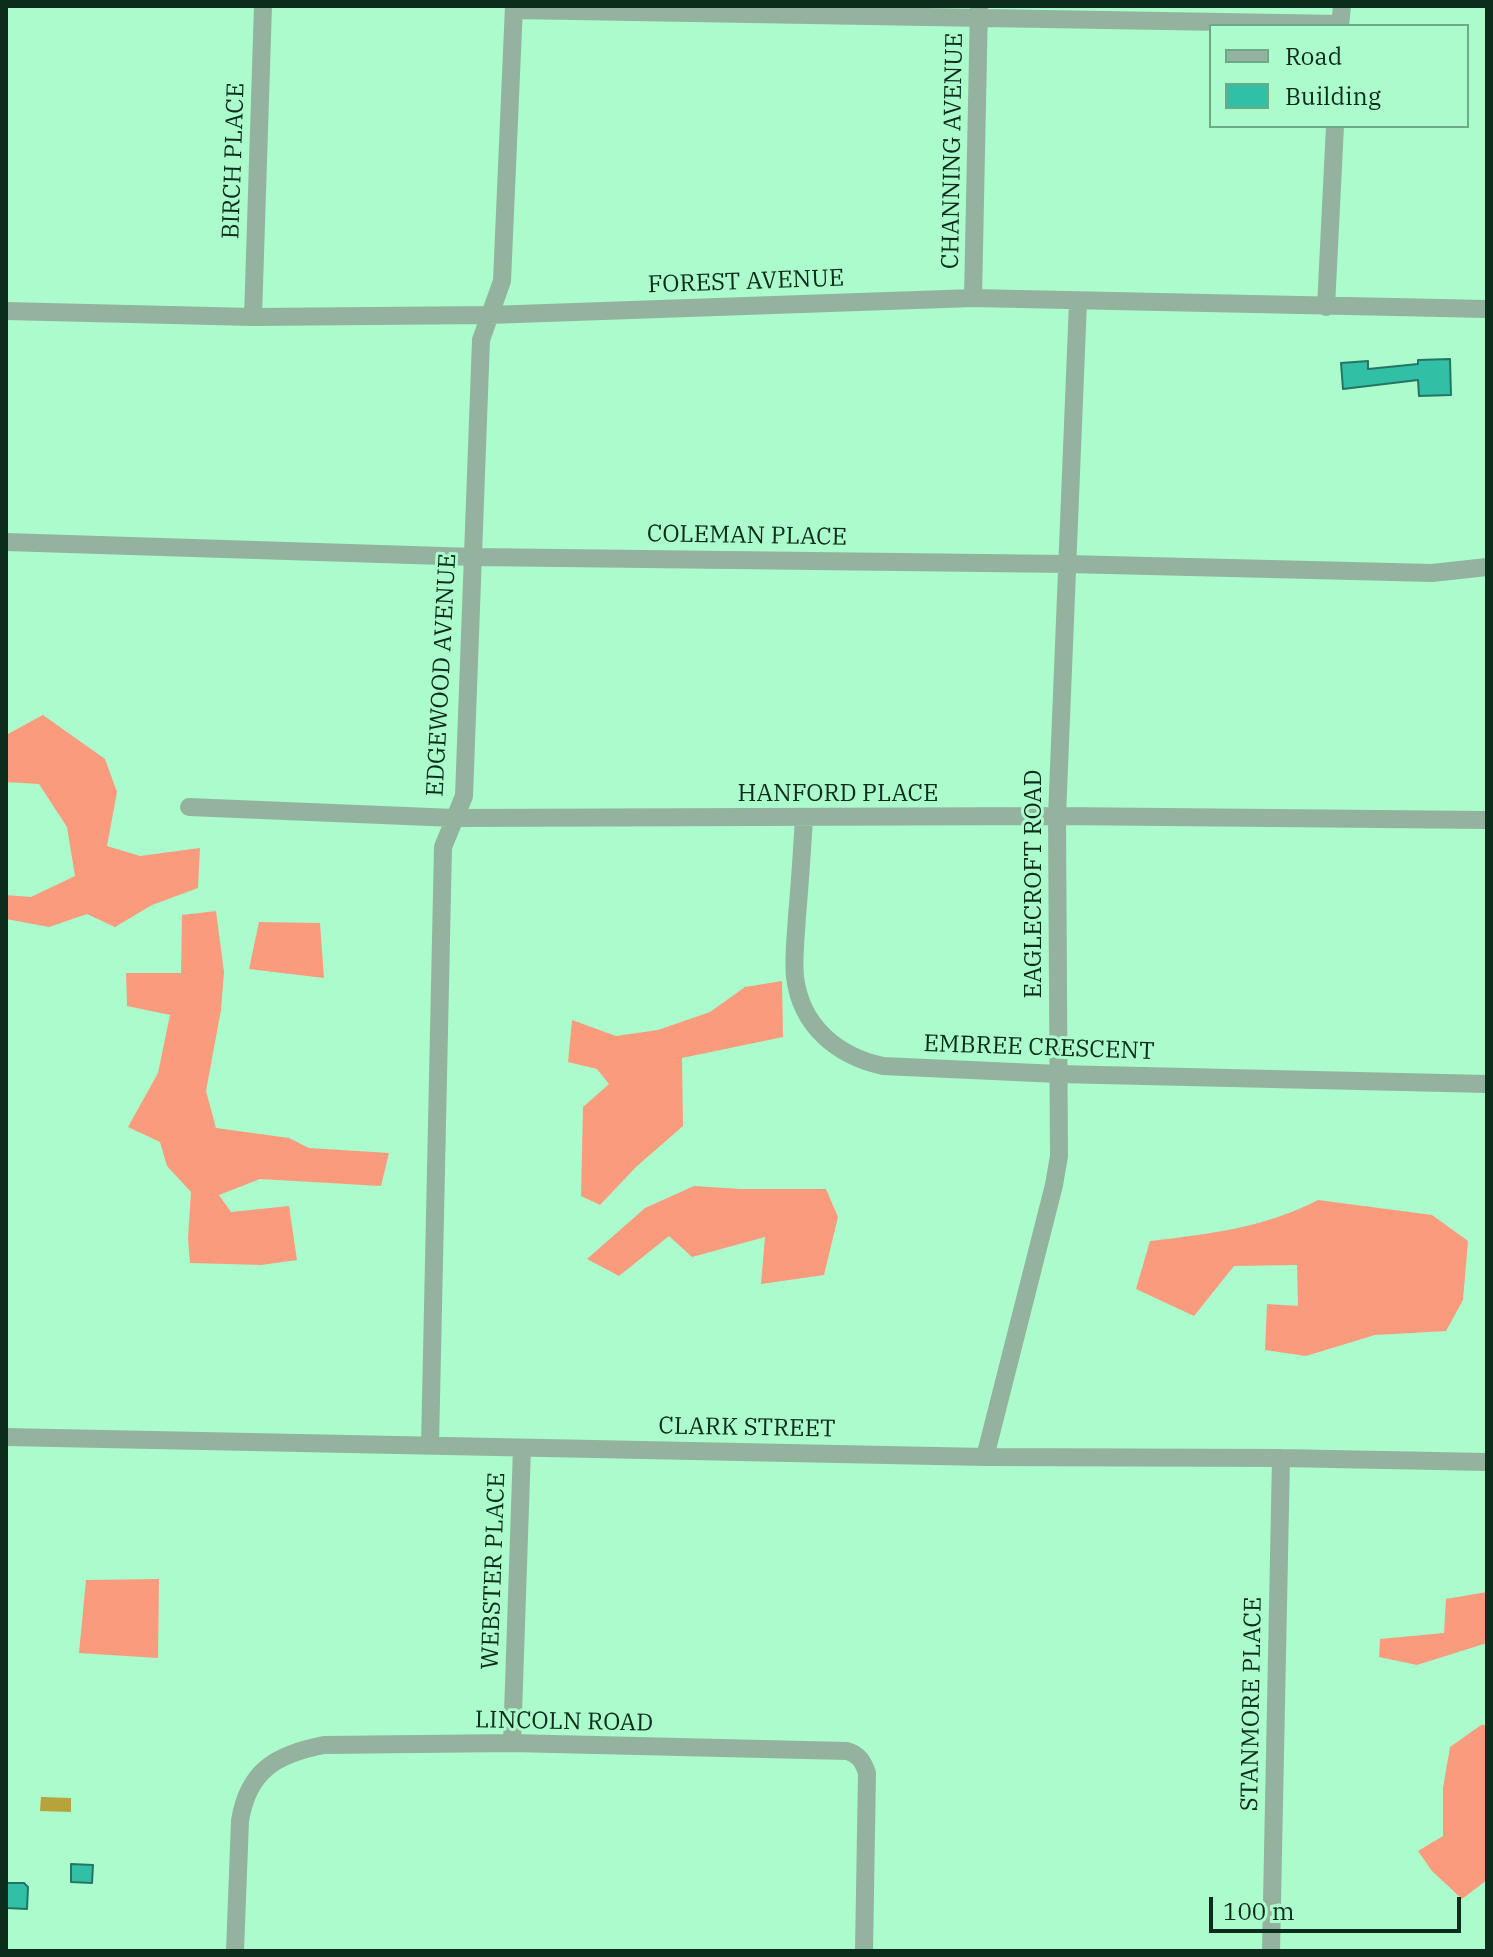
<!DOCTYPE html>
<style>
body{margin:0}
#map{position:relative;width:1493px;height:1957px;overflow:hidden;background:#acfbcc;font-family:"IBM Plex Serif",serif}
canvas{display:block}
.frame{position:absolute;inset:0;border:8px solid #0c2d1c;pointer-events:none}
.legend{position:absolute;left:1209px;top:24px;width:260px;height:104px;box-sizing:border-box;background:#acfbcc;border:2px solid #6ca986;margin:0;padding:10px 14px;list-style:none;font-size:24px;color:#0c2d1c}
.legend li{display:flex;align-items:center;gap:16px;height:40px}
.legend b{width:40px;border:2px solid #6ca986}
.scale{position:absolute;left:1209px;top:1897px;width:252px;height:36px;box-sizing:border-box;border:4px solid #0c2d1c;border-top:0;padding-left:10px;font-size:24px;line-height:28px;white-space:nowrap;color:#0c2d1c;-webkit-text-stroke:6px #acfbcc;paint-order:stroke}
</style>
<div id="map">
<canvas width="1493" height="1957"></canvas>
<div class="frame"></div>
<ul class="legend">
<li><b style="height:10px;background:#93b39f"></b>Road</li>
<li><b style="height:22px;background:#31bfa5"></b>Building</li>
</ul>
<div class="scale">100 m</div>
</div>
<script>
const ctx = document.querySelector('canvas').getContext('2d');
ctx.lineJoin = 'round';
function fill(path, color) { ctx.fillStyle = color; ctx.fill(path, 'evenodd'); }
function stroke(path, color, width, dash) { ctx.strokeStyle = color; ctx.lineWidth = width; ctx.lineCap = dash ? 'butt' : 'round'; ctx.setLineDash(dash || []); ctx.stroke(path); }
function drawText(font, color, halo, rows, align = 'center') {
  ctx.font = font + ' "IBM Plex Serif",serif'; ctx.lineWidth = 6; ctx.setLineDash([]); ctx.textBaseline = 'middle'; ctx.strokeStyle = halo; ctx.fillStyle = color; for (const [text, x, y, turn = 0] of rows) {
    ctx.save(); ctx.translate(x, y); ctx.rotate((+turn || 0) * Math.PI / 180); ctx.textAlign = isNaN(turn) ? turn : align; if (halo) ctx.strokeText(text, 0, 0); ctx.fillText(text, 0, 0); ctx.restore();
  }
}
fill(new Path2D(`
 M43 715 105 759 117 792 107 846 140 856 200 848 198 888 152 905 115 927 87 914 49 927 6 919V895L31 897 75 876 67 827 39 784 6 782V735Z
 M216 911 224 972 221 1010 206 1091 216 1128 289 1138 309 1148 389 1153 381 1186 260 1179 219 1195 231 1212 289 1206 297 1260 261 1265 190 1263 188 1238 191 1192 167 1166 160 1142 128 1127 158 1073 170 1015 127 1006 126 973H181L182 915Z
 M259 922 320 923 324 978 249 969Z
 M782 981 783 1037 682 1058 683 1126 636 1167 600 1205 581 1196 583 1107 609 1084 597 1069 568 1062 572 1020 616 1036 658 1030 710 1012 745 987Z
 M694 1186 741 1189H826L838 1217 824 1275 761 1284 765 1237 692 1257 669 1236 619 1276 587 1259 645 1208Z
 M1318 1200 1432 1215 1468 1241 1463 1300 1446 1331 1375 1335 1306 1356 1265 1350 1267 1304 1298 1306 1297 1265 1234 1266 1194 1316 1136 1289 1150 1241C1209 1234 1264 1228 1318 1200Z
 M159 1579 158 1658 79 1653 86 1580Z
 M1487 1592V1643L1417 1665 1379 1657 1380 1639 1444 1633 1446 1599Z
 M1481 1725H1487V1880L1462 1899 1432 1871 1418 1851 1443 1836V1788L1450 1747Z`), '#fb9b7e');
fill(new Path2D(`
 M41 1797 71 1798V1812L40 1811Z`), '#b8a23c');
const building = new Path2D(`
 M1450 359 1451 395 1419 396 1418 380 1343 389 1341 363 1368 361V369L1418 364V360Z
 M71 1864 93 1865 92 1883 71 1882Z
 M6 1883H24L28 1887 27 1909 6 1908Z`);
fill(building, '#31bfa5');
stroke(building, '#247565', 2);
stroke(new Path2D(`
 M514 10 1340 24
 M1340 26 1342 6
 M973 298 979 6
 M1326 307 1335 126
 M6 311 253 317 489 315 973 298 1487 309
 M253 317 263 6
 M6 542 474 557 1068 564 1432 573 1487 567
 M189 807 454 818 1057 816 1487 820
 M804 818C802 851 800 883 797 916 796 936 793 957 795 977 801 1026 837 1056 883 1066L1058 1074 1487 1084
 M6 1437 985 1457 1281 1458 1487 1462
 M430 1445 443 847 464 796 481 340 502 281 514 6
 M985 1457 1054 1185 1059 1156 1057 816 1078 302
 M512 1743 522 1448
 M235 1951 240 1821C248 1770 277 1754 324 1745L512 1743 847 1751C859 1755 863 1761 867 1773L864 1951
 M1271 1951 1281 1458`), '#93b39f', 18);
drawText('24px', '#0c2d1c', '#acfbcc', [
 ["CHANNING AVENUE",953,151,-89],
 ["BIRCH PLACE",234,161,-88],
 ["FOREST AVENUE",746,282,-2],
 ["COLEMAN PLACE",747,536,1],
 ["EDGEWOOD AVENUE",442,675,-87],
 ["HANFORD PLACE",838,794],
 ["EAGLECROFT ROAD",1034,884,-90],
 ["EMBREE CRESCENT",1039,1048,2],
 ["CLARK STREET",747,1428,1],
 ["WEBSTER PLACE",494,1571,-88],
 ["STANMORE PLACE",1252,1704,-89],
 ["LINCOLN ROAD",564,1722,1]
]);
</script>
